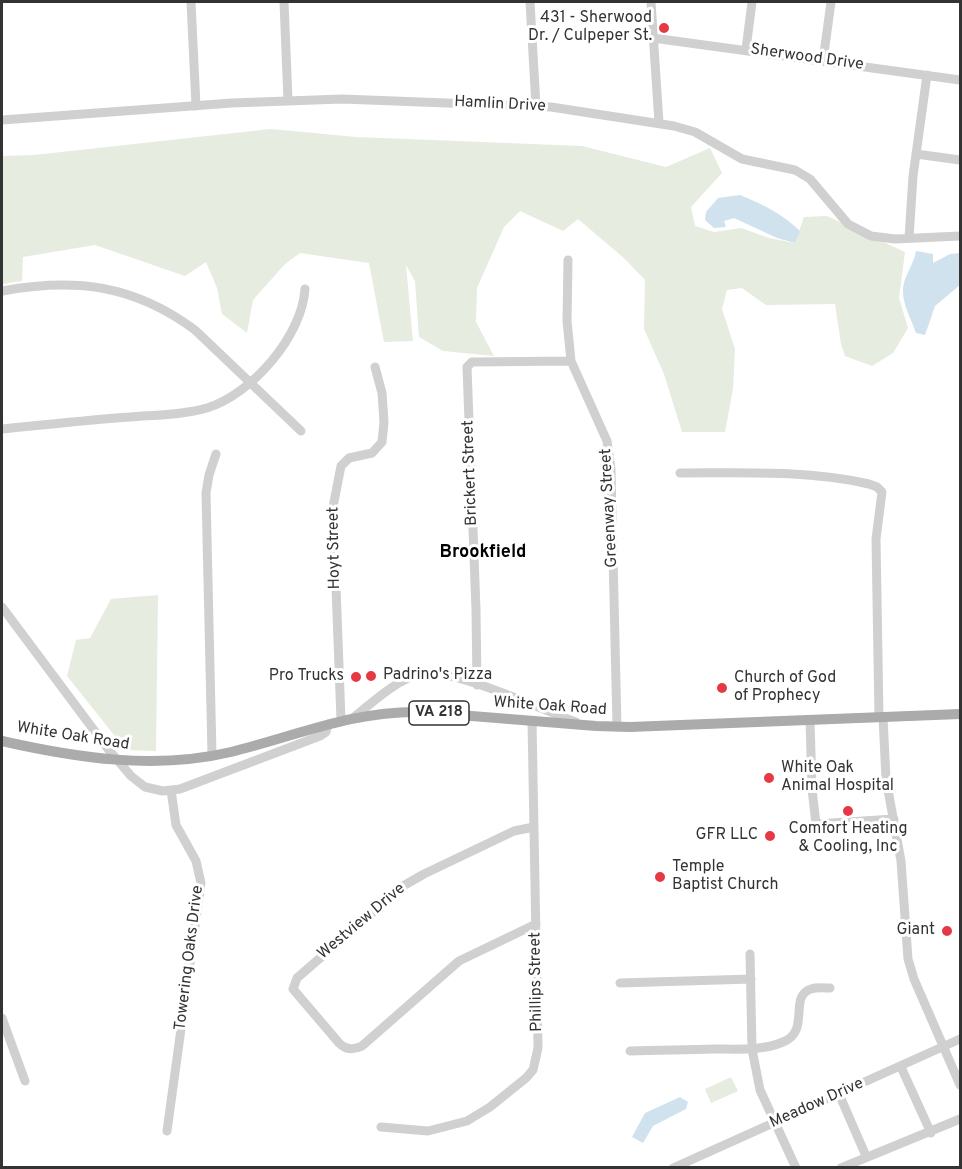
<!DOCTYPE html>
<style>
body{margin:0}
#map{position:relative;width:962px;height:1169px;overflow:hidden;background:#fff;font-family:Overpass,sans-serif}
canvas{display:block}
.frame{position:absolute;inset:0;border:3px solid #333;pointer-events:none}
</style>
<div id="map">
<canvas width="962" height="1169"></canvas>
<div class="frame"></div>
</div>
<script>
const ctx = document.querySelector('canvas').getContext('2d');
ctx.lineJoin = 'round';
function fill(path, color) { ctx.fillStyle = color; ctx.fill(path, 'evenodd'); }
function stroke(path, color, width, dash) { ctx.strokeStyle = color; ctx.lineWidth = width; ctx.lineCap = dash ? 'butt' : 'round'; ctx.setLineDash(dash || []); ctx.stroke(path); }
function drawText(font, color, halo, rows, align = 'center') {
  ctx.font = font + ' Overpass,sans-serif'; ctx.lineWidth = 6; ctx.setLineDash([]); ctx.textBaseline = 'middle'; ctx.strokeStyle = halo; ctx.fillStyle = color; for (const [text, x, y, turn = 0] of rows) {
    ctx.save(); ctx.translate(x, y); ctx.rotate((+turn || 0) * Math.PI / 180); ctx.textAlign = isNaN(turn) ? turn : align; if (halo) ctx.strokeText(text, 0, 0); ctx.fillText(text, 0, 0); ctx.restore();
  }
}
fill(new Path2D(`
 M271 129 356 137 582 146 666 167 710 148 722 173 691 207 695 226 714 232 741 228 769 238 795 243 804 217 827 216 905 252 899 298 908 328 893 353 872 366 845 356 841 344 835 304 766 305 742 288 727 290 722 309 735 349 733 389 725 432H682L664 374 644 329 645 280 625 259 578 219 563 231 520 211 504 227 477 288 476 322 494 356 443 351 419 337 415 281 406 265 413 341 384 342 369 263 300 253 285 264 253 300 247 333 222 314 217 288 206 262 185 276 95 245 23 257 22 281 2 284V156L34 155Z
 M158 595 156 751 126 750 67 676 76 640 90 638 111 599Z
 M731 1077 738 1091 711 1103 705 1089Z`), '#e6ecdf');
fill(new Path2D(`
 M740 195C762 204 783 214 800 231L795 243 777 238 734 218 724 221 726 227 714 228 705 220 706 212 718 198Z
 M916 251 933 254V263L950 254 960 253V285L935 306 925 335 916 333C912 321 903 305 903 292 902 278 914 265 916 251Z
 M680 1097 688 1102 686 1109 653 1126 643 1143 632 1137 645 1113Z`), '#cfe2ee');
stroke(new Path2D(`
 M191 2 196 106
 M284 2 288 101
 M530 2 536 106
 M651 2 659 123
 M653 38 960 80
 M746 49 752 2
 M823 61 831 2
 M2 120 232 103 342 99 551 107 674 126 695 132 742 159 795 170 810 179 848 224 871 236 895 239 960 236
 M916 154 960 160
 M909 238 913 176 927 75
 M568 260 567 321 571 361 607 441 611 469 617 727
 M2 291C75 278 133 284 195 330L301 431
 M2 429C44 425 87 420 130 417 155 415 183 415 207 408 252 394 302 336 305 289
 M680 473C742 473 807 470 869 484L877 487 882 492 876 539 879 717
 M2 607 108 749 131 776 145 787 163 791 180 789 320 736 326 732 328 724
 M477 685 476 610 467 367 472 362 571 361
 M354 717C373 702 395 681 419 674 450 666 542 710 576 722
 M883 717 886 779 901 861 908 959 914 979 960 1085
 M341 720 333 507 341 466 349 458 372 453 382 442 384 422 382 393 375 367
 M810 720 812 789 816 824 894 819
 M212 755 206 493 209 475 216 454
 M534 827 514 831 424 874 403 886 297 978 293 989 339 1043C346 1050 354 1050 362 1046L459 961 536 924
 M750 954 752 1049 760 1090 796 1168
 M620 983 751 979
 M2 1018 25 1081
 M630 1051C658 1050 686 1050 714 1049 737 1049 762 1051 783 1042 811 1031 788 996 811 989 817 987 824 988 830 988
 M901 1067 931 1133
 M839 1094 866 1156
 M381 1127 428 1131 467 1121 490 1107 526 1078 533 1070 538 1048 532 721
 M167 1131 201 883 196 861 176 825 171 790
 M673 1168 960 1039
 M841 1168 960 1119`), '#d0d0d0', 9);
stroke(new Path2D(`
 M2 741C77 758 155 770 231 752 296 736 355 710 422 712L596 726 630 727 960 714`), '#ababab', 10);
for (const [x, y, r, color] of [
 [664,28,6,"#e63946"],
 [371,676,6,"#e63946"],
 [356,677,6,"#e63946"],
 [722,688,6,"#e63946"],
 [769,778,6,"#e63946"],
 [848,811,6,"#e63946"],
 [770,836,6,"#e63946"],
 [660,877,6,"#e63946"],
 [947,931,6,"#e63946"]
]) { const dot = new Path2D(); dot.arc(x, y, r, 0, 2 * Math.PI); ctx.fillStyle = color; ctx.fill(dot); stroke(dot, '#fff', 2); }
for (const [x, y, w] of [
 [439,713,60]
]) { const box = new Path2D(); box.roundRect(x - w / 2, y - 12, w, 24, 4.5); ctx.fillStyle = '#fff'; ctx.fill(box); stroke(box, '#333', 1.5); }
drawText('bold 15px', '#333', null, [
 ["VA 218",439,713]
]);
drawText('16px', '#333', '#fff', [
 ["431 - Sherwood",652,19],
 ["Dr. / Culpeper St.",652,37],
 ["Padrino's Pizza",383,676,"left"],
 ["Pro Trucks",344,677],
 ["Church of God",734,679,"left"],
 ["of Prophecy",734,697,"left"],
 ["White Oak",781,769,"left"],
 ["Animal Hospital",781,787,"left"],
 ["Comfort Heating",848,830,"center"],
 ["& Cooling, Inc",848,848,"center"],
 ["GFR LLC",758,836],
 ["Temple",672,868,"left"],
 ["Baptist Church",672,886,"left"],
 ["Giant",935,931]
], 'right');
drawText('16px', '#333', '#fff', [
 ["Sherwood Drive",807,58,8],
 ["Hamlin Drive",500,105,3],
 ["Brickert Street",471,473,-92],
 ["Greenway Street",610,508,-93],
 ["Hoyt Street",335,548,-91],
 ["White Oak Road",550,707,4],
 ["White Oak Road",73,737,9],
 ["Westview Drive",362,922,-40],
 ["Towering Oaks Drive",190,958,-83],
 ["Phillips Street",537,982,-91],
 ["Meadow Drive",817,1104,-24]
]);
drawText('bold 18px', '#000', '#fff', [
 ["Brookfield",483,553]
]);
</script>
